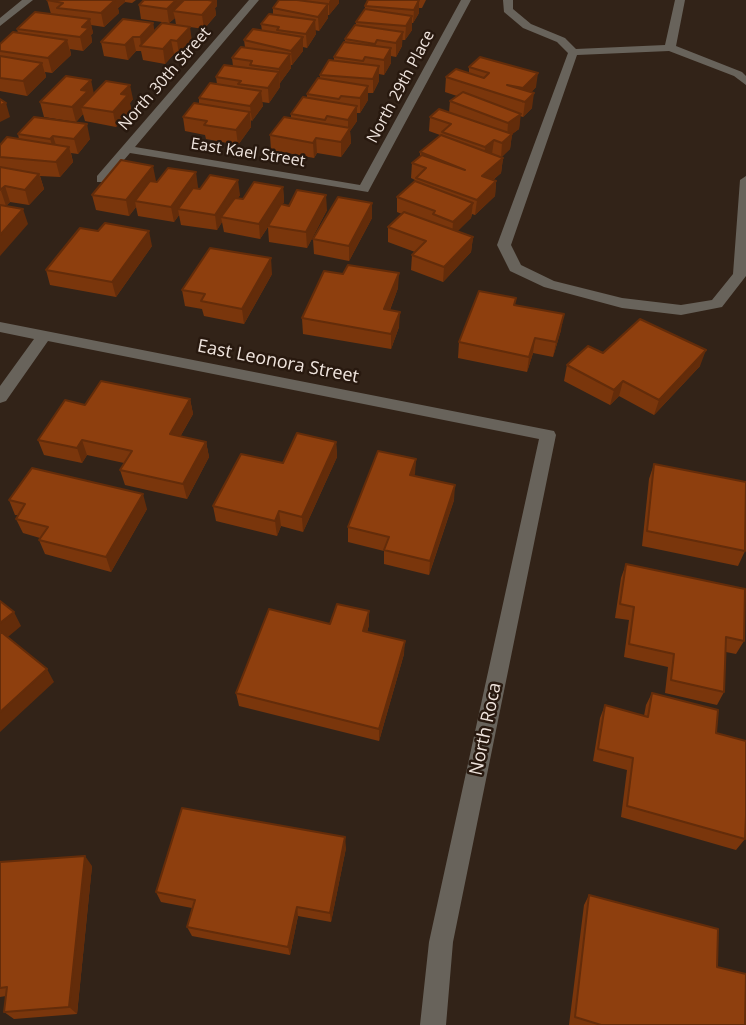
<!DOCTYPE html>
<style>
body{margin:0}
canvas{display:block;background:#322318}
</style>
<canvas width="746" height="1025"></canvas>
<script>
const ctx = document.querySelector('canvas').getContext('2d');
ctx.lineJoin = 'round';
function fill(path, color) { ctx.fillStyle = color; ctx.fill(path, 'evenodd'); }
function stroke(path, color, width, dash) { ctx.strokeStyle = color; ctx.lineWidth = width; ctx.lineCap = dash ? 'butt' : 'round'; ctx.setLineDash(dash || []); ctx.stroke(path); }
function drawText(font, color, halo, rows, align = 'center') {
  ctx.font = font + ' "Open Sans",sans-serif'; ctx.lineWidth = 5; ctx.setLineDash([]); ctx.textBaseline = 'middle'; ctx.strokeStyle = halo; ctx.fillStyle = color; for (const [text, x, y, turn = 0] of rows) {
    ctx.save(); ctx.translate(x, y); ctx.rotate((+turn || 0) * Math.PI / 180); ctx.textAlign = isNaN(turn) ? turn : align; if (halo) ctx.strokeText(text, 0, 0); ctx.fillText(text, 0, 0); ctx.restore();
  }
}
fill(new Path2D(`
 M503 0H513V9L531 24 565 38 576 49 665 45 675 0H685L676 46 742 72 746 76V85L734 76 669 51 577 55 511 245 521 265 554 281 622 298 681 305 712 300 733 274 740 180 746 176V276L722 307 681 315 622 308 544 287 510 271 497 245 568 53 557 42 523 28 504 12Z`), '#68635b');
fill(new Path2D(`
 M22 0H33L0 26V18Z
 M249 0H259L135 147 360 185 461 0H471L368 192 130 153 105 182H97V176Z
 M0 322 554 431 556 435 453 942 446 1025H420L429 942 539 439 48 341 6 401 0 403V386L34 339 0 332Z`), '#68635b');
fill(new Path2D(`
 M47 0H136L132 3 125 2 118 8 119 13 104 27 91 25 93 33 91 35 92 42 83 51 70 49 71 55 52 73 45 72 46 77 27 96 0 91V44L18 33 17 29 51 14Z
 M144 0H217V6L215 8 216 15 204 29 176 25 175 18 169 23 141 19 139 5Z
 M279 0H339V3L329 15H328V18L319 31 315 30 316 34 307 48 303 47V51L292 65H291V68L280 83V87L269 103 262 102 263 106 252 121 251 120V127L238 145 206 139 205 135 185 131 183 117 199 104V98L217 84 216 77 233 66 232 58 245 47 244 40 262 31 261 24 273 15V8Z
 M368 0H426L422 8H419V13L413 23H412V30L405 40H402V46L396 57 391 56V63L384 75 379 74V81L373 93H368V100L360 113H357V121L350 131 351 143 341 157 317 153 314 158 271 150 270 135 291 118V114L307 98V94L320 79V75L334 61V57L345 42V39L356 25V22L365 10V6Z
 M153 23 154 31 192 41 179 55 174 54 165 64 143 60 141 51H136L128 60 104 56 101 42Z
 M469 67 536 87 531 92 532 108 523 117 520 116 519 129 512 134 510 149 501 157 503 158 501 173 493 180 496 181 495 196 475 215 472 214 471 218 457 231 473 237 471 252 443 282 411 270 412 255 415 252 388 242V227L402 214 397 212V197L415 182V180L411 178 412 163 420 156V152L440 135 429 131 430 117 449 113 450 101 457 96 445 92 446 77 469 73Z
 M94 93 133 99 130 103 131 110 116 127 85 121 83 114 76 122 44 117 40 102Z
 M34 117 90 139 78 154 71 153 73 162 60 177 40 176 44 189 29 205 10 202 6 206 0 205V145L19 139 18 134Z
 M156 181 155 182 198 187 197 189 240 195 238 198 243 199 283 187 284 202 282 205 327 210 307 248 269 242 268 227 260 239 224 232 222 222 217 230 181 225 179 215 174 222 138 216 136 207 129 216 96 210 92 195Z
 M372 203V218L349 261 314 254 313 239Z
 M152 246 116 297 50 285 46 270Z
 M272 274 244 324 204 316 202 309 185 306 182 290Z
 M398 288 390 310 399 327 391 349 303 334 302 318Z
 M515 305 561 330 553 357 533 353 527 372 458 358 459 342Z
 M603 353 700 366 654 415 619 396 610 405 564 381 567 365Z
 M190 399 193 414 180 437 206 442 209 457 187 499 125 485 120 470 124 463 87 455 82 463 44 455 38 440 85 405Z
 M336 442 337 457 303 532 281 526 277 536 216 521 213 506 283 463Z
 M416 459 414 476 454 500 429 575 384 564V551L348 542V527Z
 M654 464 745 551 738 566 642 546 649 479Z
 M9 500 147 509 111 572 45 554 39 540 40 538 23 533 16 519 18 515H15Z
 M626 564 744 641 736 654 726 652 724 692 717 705 665 693 668 667 624 657 629 620 615 618 621 578Z
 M330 624 369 625 367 632 404 654 379 741 239 706 236 693Z
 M652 693 716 733 745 839 736 850 621 817 627 770 593 761 600 718 605 705 644 716 646 705Z
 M346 848 331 922 298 916 290 955 192 936 187 927 192 908 161 902 156 892Z
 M0 862 92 866 77 1014 14 1019 4 1012 6 996 0 997Z
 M589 895 717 967 745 1025H569L584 905Z`), '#7a360c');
fill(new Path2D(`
 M115 0H116L119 13 104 27 101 13Z
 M116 0H125V2L118 8Z
 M174 0H184L173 11 175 18 169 23 167 9Z
 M208 0H217V6L215 8 216 15 204 29 202 15Z
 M330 0H339V3L329 15V2Z
 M419 0V13L413 23 414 10Z
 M328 4V18L319 31 318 17Z
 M412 16V30L405 40 406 26Z
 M90 19 93 33 91 35 92 42 83 51 80 37 82 27Z
 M315 20 316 34 307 48 306 34Z
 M153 23 155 37 141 46 140 37Z
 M190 27 192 41 179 55 177 41Z
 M403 32 402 46 396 57V43Z
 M133 37 136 51 128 60 125 45Z
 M303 37V51L292 65 291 51Z
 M67 40 71 55 52 73 48 58Z
 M171 40 174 54 165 64 163 49Z
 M391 48V63L384 75V60Z
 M290 54 291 68 280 83 279 69Z
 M42 63 46 77 27 96 23 81Z
 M379 66V81L373 93V79Z
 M279 72 280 87 269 103 268 88Z
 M538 73 536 87 522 103 523 88Z
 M91 80 94 94 81 107 83 114 76 122 72 107 81 90Z
 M130 85 133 99 130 103 131 110 116 127 113 112 121 94Z
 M368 86V100L360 113V98Z
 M261 91 263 106 252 121 250 106Z
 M534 93 532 108 523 117 525 102Z
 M6 103 10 117 0 122V105Z
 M357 106V121L350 131 351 143 341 157V142L348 131V120Z
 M250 112 251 127 238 145 236 130Z
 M521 114 519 129 507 138 508 123Z
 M87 124 90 139 78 154 74 139Z
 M512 134 510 149 501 158 502 143Z
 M53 136 58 151 55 154 50 139Z
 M316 138 317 153 314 158 313 143Z
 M494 140 492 154 484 162 485 147Z
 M69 147 73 162 60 177 56 162Z
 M503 158 501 173 480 191 482 176Z
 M153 166 156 181 140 202 135 201 136 207 129 216 126 200Z
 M196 172 198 187 182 210 178 209 179 215 174 222 171 207Z
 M39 174 44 189 29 205 25 190Z
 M238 180 240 195 225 218 221 217 222 222 217 230 215 215Z
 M496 181 495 196 475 215 477 200Z
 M5 186 10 202 6 206 1 191Z
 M283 187 284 202 260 239 259 224Z
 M326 195 327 210 307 248 306 232Z
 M372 203V218L349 261V246Z
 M473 203 471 218 452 237 453 222Z
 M23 209 28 224 0 256V235Z
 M149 231 152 246 116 297 112 282Z
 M473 237 471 252 443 282 444 267Z
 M271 258 272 274 244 324 242 309Z
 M399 273 398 288 384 325V309Z
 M400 312 399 327 391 349V334Z
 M564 314 561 330 553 357 556 342Z
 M535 338 533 353 527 372 529 357Z
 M706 350 700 366 654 415 659 400Z
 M623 381 619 396 610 405 614 390Z
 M190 399 193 414 173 449 170 434Z
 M82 440 87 455 82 463 77 448Z
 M206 442 209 457 187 499 183 484Z
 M336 442 337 457 303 532 302 517Z
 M416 459 415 474 409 489 410 475Z
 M455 485 454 500 429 575 430 561Z
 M143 494 147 509 111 572 106 557Z
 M279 511 281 526 277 536 275 521Z
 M369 611V625L363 645V631Z
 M14 612 21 626 3 641 0 636V623Z
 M405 641 404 654 379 741V729Z
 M47 669 54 682 0 732V712Z
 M345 837 346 848 331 922 330 913Z
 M85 856 92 866 77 1014 69 1007Z
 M297 907 298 916 290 955 288 947Z`), '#632c0a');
const building = new Path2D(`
 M47 0H115L101 13 57 8 63 3Z
 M144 0H176L167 9 139 5Z
 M184 0H208L214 1 202 15 173 11Z
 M279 0H297L328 4 318 17 273 8Z
 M368 0H419L414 10 365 6Z
 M365 9 412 16 406 26 356 22Z
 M35 12 90 19 82 27 89 28 80 37 17 29Z
 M269 14 315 20 306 34 277 30 279 27 261 24Z
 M123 19 153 23 140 37H133L125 45 101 42Z
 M162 23 190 27 177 41 171 40 163 49 140 46Z
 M355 25 403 32 396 43 377 40 375 44 345 39Z
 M253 29 303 37 291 51 244 40Z
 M13 32 67 40 48 58 0 51V44Z
 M344 42 391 48 384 60 365 57 363 61 334 57Z
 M241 47 290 54 279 69 250 65 252 61 232 58Z
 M0 56 42 63 23 81 0 78Z
 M480 57 538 73 523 88 507 85 534 93 525 102 446 77 456 69 484 78 489 73 469 67Z
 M329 60 379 66 373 79 320 75Z
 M224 65 279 72 268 88 238 84 241 81 216 77Z
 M66 76 91 80 81 90 88 91 72 107 40 102Z
 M318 78 368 86 360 98 341 96 339 99 307 94Z
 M106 81 130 85 121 94 128 95 113 112 81 107Z
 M210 83 261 91 250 106 199 98Z
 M463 92 521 114 508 123 450 101Z
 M303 97 357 106 348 120 327 116 325 120 291 114Z
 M0 99 6 103 0 105Z
 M194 103 250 112 236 130 204 125 207 121 183 117Z
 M439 109 512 134 502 143 494 140 485 147 442 132 451 124 430 117Z
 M34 117 87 124 74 139 53 136 50 139 18 134Z
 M284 117 350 128 341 142 316 138 313 143 270 135Z
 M441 135 503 158 482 176 496 181 477 200 416 178 426 168 412 163 422 155 465 170 420 152Z
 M7 137 69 147 56 162 0 157V145Z
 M121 160 153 166 126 200 92 195Z
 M0 167 39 174 25 190 5 186 0 190Z
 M168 168 196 172 171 207 135 201 150 181 157 182Z
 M210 175 238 180 215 215 178 209 193 188 200 189Z
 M415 181 473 203 453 222 433 214 435 211 397 197Z
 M254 182 283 187 259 224 221 217 235 198 243 199Z
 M297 190 326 195 306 232 268 226 281 204 289 206Z
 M338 197 372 203 349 246 313 239Z
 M0 205 23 209 0 235Z
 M404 212 473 237 444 267 412 255 426 241 388 227Z
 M105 223 149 231 112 282 46 270 80 228 98 231Z
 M210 248 271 258 242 309 201 301 205 294 182 290Z
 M348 265 399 273 384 309 400 312 391 334 302 318 324 271 343 274Z
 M479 291 516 298 514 305 564 314 556 342 535 338 529 357 459 342Z
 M640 319 706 350 659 400 623 381 614 390 567 365 588 346 603 353Z
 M101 381 190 399 170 434 206 442 183 484 120 470 132 451 82 440 77 448 38 440 65 400 85 405Z
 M297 433 336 442 302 517 279 511 275 521 213 506 241 454 283 463Z
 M378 451 416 459 410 475 455 485 430 561 384 550 389 537 348 527Z
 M654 464 746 482 745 551 647 531Z
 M32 468 143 494 106 557 39 540 48 527 16 519 25 504 9 500Z
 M626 564 745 589 744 641 726 637 724 692 671 680 674 654 629 644 634 607 620 604Z
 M0 601 14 612 0 623Z
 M337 604 369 611 363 631 405 641 379 729 236 693 269 609 330 624Z
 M0 631 47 669 0 712Z
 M652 693 718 710 716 733 746 741V816L745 839 627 806 633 758 598 749 605 705 648 717Z
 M182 808 345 837 330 913 297 907 288 947 187 927 195 900 156 892Z
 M85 856 69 1007 4 1012 7 987 0 988V862Z
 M589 895 718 929 717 967 746 974 745 1025H601L575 1017Z`);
fill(building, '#8e3f0e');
stroke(building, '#632c0a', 2);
drawText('16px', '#f0e5de', '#28190f', [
 ["North 30th Street",165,79,-49],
 ["North 29th Place",401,87,-62],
 ["East Kael Street",248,153,9]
]);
drawText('18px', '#f0e5de', '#28190f', [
 ["East Leonora Street",278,362,11],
 ["North Roca",486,729,-78]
]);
</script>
